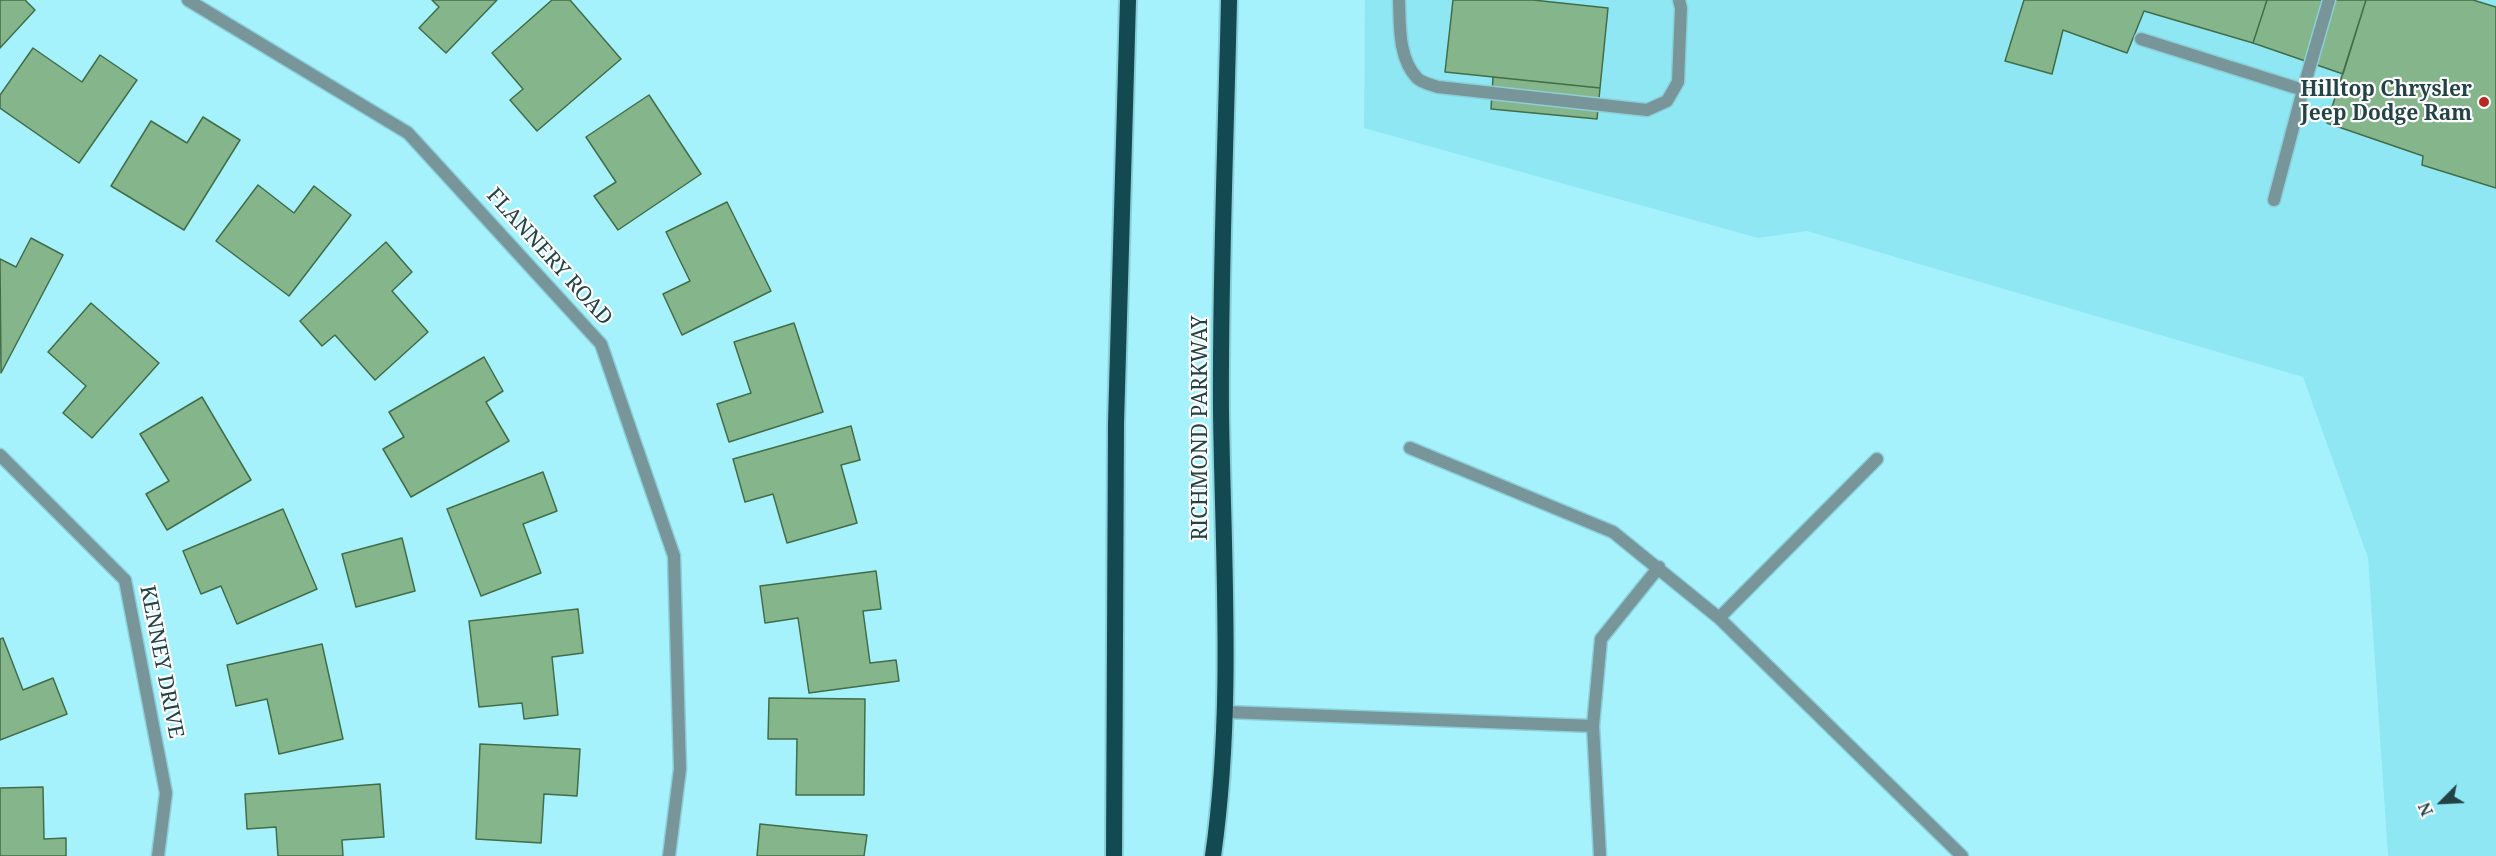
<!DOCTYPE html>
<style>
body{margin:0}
#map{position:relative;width:2496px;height:856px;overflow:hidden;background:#a5f2fd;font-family:"Noto Serif",serif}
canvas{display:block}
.north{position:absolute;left:2412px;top:772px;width:60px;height:60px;-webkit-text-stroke:4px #fff;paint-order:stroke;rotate:246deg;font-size:16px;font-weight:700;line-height:24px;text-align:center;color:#234347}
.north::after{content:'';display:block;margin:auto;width:21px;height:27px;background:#234347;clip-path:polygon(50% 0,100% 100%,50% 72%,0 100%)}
</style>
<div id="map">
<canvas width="2496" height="856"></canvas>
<div class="north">N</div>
</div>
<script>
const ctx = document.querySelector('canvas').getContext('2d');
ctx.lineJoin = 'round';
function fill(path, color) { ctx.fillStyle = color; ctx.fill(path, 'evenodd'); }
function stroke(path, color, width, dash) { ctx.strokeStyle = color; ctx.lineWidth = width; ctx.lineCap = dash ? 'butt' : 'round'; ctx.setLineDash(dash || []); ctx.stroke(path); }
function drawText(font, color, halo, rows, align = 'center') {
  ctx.font = font + ' "Noto Serif",serif'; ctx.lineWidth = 4.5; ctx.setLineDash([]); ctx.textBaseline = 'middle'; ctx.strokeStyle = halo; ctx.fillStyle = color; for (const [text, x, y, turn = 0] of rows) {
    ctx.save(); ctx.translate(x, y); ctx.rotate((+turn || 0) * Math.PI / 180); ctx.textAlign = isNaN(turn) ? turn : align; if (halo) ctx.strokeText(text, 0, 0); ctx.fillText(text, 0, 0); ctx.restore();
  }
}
fill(new Path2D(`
 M1365 0H2496V856H2388L2368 558 2303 377 1807 231 1758 238 1364 128Z`), '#8fe7f4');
const building = new Path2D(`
 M0 0H25L35 10 0 48Z
 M432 0H497L446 53 419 28 439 7Z
 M552 0H570L621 59 537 131 510 100 523 89 492 53Z
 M1453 0H1533L1608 8 1600 88 1445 72Z
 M2024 0H2267L2253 43 2144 11 2127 53 2063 30 2052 74 2005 61Z
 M2267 0H2366L2343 74 2253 43Z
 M2366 0H2473L2496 7V188L2422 165 2423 156 2327 123Z
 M33 48 82 82 100 55 137 80 79 163 0 108V95Z
 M1493 77 1600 88 1597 119 1491 109Z
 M649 95 701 174 618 230 594 196 616 182 586 137Z
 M203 117 240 140 184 230 111 186 151 121 187 143Z
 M258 185 294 213 314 186 351 215 289 296 216 241Z
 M727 202 771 291 682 335 663 294 690 281 666 232Z
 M31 238 63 255 1 373 0 259 16 267Z
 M386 242 412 272 392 291 428 332 375 380 335 335 322 346 300 321Z
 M91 303 159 363 92 438 63 413 86 386 48 352Z
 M794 323 823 412 729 442 717 404 751 393 734 342Z
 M484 357 503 391 486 402 509 441 411 497 383 449 404 437 389 412Z
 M202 397 251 480 167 530 146 494 169 481 140 434Z
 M851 426 860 460 841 465 857 523 787 543 773 494 745 502 733 459Z
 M543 472 557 511 523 524 541 573 481 596 447 509Z
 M283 509 317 589 237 624 221 586 201 594 183 551Z
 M402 538 415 591 356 607 342 554Z
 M876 571 881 609 863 611 870 663 896 660 899 681 809 693 798 618 765 623 760 586Z
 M578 609 583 653 552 657 558 715 524 719 522 703 479 707 469 621Z
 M3 638 23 690 53 678 67 714 0 740V639Z
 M322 644 343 739 279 754 267 699 236 706 227 665Z
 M769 698 865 699 864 795H796L797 739H768Z
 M480 744 580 749 577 796 544 794 541 843 476 839Z
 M380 784 384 837 342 840 343 856H278L276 827 247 829 245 794Z
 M43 787 44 839 66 838V856H0V788Z
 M760 824 867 835 864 856H757Z`);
fill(building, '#85b68b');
stroke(building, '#426d48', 1.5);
const service = new Path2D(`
 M1399 0C1400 25 1398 58 1417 78 1422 83 1432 85 1438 87L1647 110 1667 101 1678 82 1681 8 1679 0
 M2141 39 2303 90 2274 200
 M2303 90 2329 0
 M1410 448 1613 532 1719 618 1962 856
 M1719 618 1877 459
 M1226 712 1593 726
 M1600 856 1593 726 1601 639 1659 567`);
const minor = new Path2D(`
 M188 0 408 133 601 344 674 556 680 769 669 856
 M0 455 125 580 166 793 158 856`);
const trunk = new Path2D(`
 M1114 856 1116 424 1128 0
 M1213 856C1234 710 1223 560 1221 412 1220 275 1226 137 1229 0`);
stroke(service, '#8bcfd9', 15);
stroke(minor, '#8bcfd9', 15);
stroke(trunk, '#8bcfd9', 20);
stroke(service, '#78969a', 12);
stroke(minor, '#78969a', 12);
stroke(trunk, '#134950', 16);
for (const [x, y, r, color] of [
 [2484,102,6,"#b82924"]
]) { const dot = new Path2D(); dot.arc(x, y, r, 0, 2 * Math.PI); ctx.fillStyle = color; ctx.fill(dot); stroke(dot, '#fff', 2); }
drawText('bold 21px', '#234347', '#fff', [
 ["Hilltop Chrysler",2472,90],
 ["Jeep Dodge Ram",2472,114]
], 'right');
drawText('21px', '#234347', '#fff', [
 ["FLANNERY ROAD",549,257,48],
 ["RICHMOND PARKWAY",1201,428,-90],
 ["KENNEY DRIVE",161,662,79]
]);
</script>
